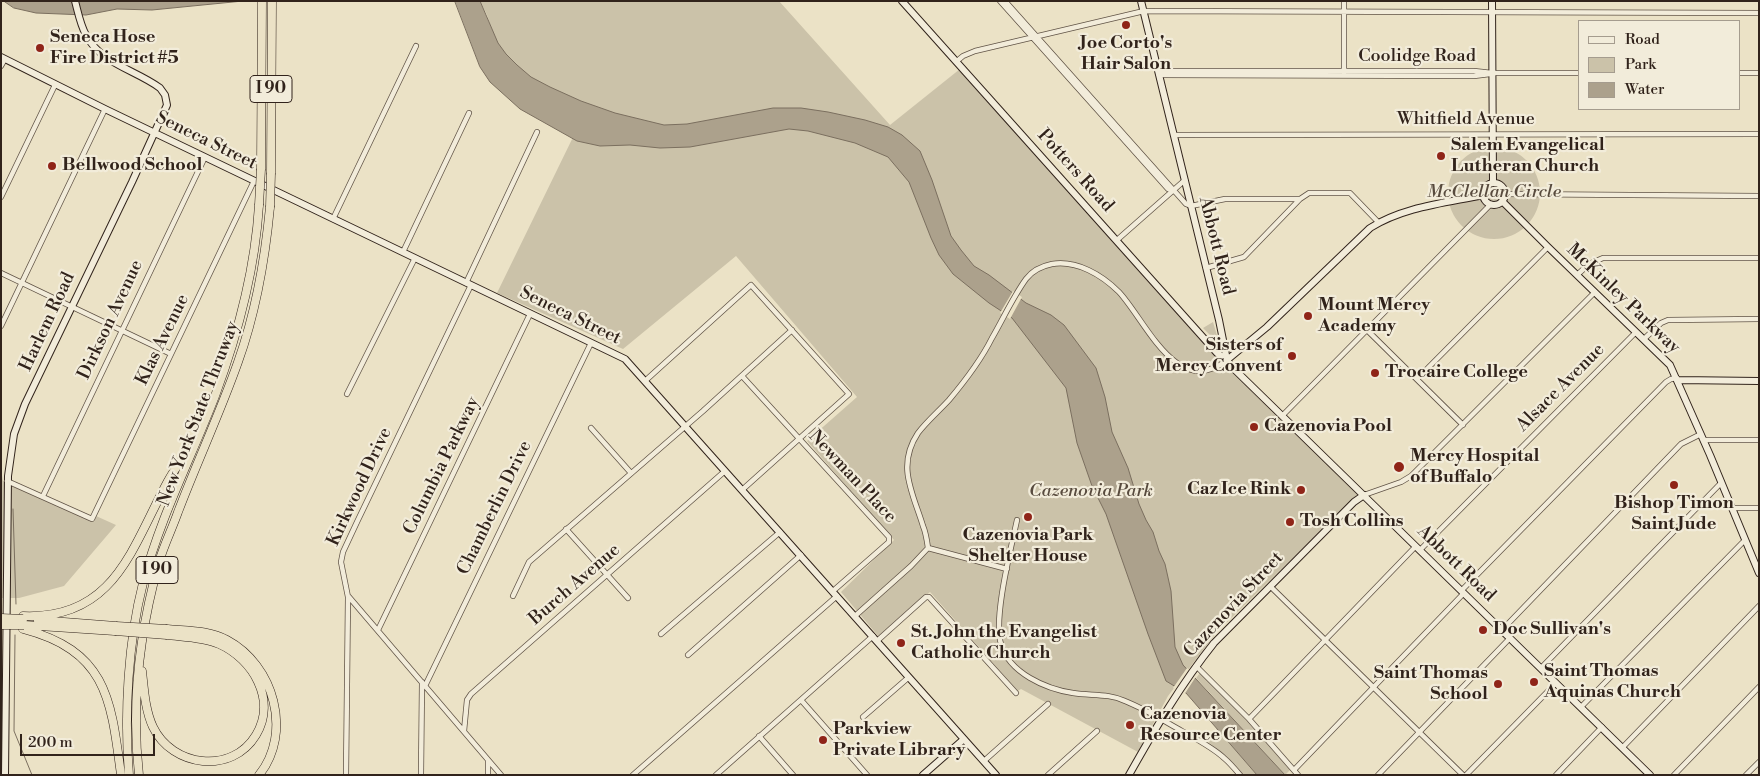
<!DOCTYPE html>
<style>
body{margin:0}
#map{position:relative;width:1760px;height:776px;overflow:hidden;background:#ebe2c6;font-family:"Libre Bodoni",serif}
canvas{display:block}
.frame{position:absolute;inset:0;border:2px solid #31231b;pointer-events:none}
.legend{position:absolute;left:1578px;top:20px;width:162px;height:90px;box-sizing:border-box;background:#f2ecda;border:1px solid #a59c8e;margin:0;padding:6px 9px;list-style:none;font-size:15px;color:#31231b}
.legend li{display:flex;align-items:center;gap:10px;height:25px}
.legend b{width:25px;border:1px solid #a59c8e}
.scale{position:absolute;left:20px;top:734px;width:135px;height:22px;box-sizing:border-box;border:2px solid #31231b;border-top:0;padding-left:6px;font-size:15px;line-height:18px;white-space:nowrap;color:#31231b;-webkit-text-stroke:4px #f2ecda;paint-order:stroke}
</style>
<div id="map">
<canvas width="1760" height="776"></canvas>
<div class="frame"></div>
<ul class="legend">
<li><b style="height:6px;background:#f2ecda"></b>Road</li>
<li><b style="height:14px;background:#cbc2a9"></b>Park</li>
<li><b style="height:14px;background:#aca18c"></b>Water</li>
</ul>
<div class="scale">200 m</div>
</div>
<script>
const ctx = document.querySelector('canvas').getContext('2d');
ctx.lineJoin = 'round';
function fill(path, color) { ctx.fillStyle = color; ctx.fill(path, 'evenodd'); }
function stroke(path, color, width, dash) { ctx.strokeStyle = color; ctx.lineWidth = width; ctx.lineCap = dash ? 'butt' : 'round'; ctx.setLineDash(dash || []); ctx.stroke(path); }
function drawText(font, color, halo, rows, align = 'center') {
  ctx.font = font + ' "Libre Bodoni",serif'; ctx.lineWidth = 4.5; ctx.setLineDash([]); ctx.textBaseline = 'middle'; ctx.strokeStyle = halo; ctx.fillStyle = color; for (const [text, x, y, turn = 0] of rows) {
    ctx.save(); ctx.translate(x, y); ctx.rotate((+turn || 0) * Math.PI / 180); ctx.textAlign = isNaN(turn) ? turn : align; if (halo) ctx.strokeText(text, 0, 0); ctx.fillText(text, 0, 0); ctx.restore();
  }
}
fill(new Path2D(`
 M480 1H779L890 125 960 69 1230 368 1358 494 1216 633 1168 696 1138 752 1021 689 1018 691 930 592 879 637 841 592 894 540 807 441 857 397 736 256 623 349 497 293 577 129 499 53 487 15Z
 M1448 193a46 46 0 1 1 92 0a46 46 0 1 1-92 0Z
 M1213 322 1218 339 1216 341 1203 328Z
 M1 470 3 481 94 522 96 516 116 525 64 586 19 598H1Z
 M1200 673 1244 718 1290 770 1285 775 1196 678Z
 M1217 729 1257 775H1242L1225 755 1207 741Z`), '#cbc2a9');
const water = new Path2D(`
 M4 1H243L152 10 117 9 86 15 36 13 14 8Z
 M455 1H480L498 43 506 54 517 65 531 77 550 87 581 101 615 113 664 125 687 124 773 108H801L828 112 865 120 888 127 902 135 920 151 932 180 951 236 961 250 974 266 989 275 1026 303 1051 315 1064 325 1096 368 1105 397 1112 432 1128 468 1139 504 1146 520 1153 532 1159 551 1165 564 1171 591 1175 647 1183 665 1285 775H1257L1186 693 1166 681 1148 634 1106 514 1092 486 1077 443 1066 388 1012 318 989 303 953 274 939 255 931 238 909 182 888 157 855 143 808 131 789 129 690 147 660 148 630 145 600 146 577 141 520 109 490 82 480 67Z`);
fill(water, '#aca18c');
stroke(water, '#7b6f5f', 1);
fill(new Path2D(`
 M1013 291 1022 297 1010 319 1000 313Z
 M1187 668 1197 675 1184 695 1173 688Z`), '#ebe2c6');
stroke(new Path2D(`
 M13 509 16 604
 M15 635 14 731 32 775`), '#7b6f5f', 1);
const street = new Path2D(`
 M1000 1 1168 189 1173 191
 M1005 1 1186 204 1191 206 1225 199H1300L1309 193H1350L1379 223
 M957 61 963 56 975 51 1144 11 1759 13
 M1 66 5 59
 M1158 71H1474L1492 73H1579
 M1344 72V1
 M1739 73H1759
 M1159 75 1474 76 1490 74
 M1174 135 1759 134
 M1504 194 1759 196
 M1 197 55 85
 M333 219 416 46
 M1117 240 1185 180
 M403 252 469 113
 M1206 268 1244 257 1300 199
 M1 273 171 354
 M1577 275 1589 264 1603 258H1759
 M466 283 537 132
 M1 326 105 109
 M1367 330 1463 425
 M1644 339 1661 323 1668 320 1759 319
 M742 376 889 537V542L833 591
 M1417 379 1548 247
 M645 381 751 285 849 394 742 490
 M347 394 415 258
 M1282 416 1491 204
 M591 428 631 473
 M1704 440H1759
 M7 481 92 519 254 181
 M1364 495 1401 482 1411 476 1595 292
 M43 496 205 157
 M1732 508H1759
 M1017 520C1011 549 993 618 1001 644 1009 673 1046 689 1073 693 1091 696 1108 693 1125 701 1145 709 1164 721 1182 731 1196 739 1212 747 1224 758 1230 763 1235 769 1240 775
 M566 529 628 598
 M928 548C927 541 926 533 923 526 913 493 896 466 918 433 927 421 939 411 949 400 965 381 981 360 992 338 1003 319 1013 297 1026 279 1032 271 1042 266 1052 264 1077 260 1102 275 1119 292 1146 321 1177 400 1227 360
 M928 548 1007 569
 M1420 550 1636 332
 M1271 587 1463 775
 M1462 590 1666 382 1671 379 1677 378
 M513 596 529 562 703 411 792 330
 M349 597 501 775
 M855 616 911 566 928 548
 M378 630 530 314
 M1502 630 1681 444 1701 434
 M661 634 780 532
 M877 641 926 597H929L1016 693
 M688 655 801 555
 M1196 666 1249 719 1298 775
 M1541 668 1721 483
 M425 686 591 343
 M801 700 867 775
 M1581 707 1745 540
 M863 717 909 677
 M1249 719 1416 546
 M464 731 467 700 471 694 725 471
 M759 736 793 775
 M1622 748 1759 606
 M984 761 1048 704
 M1294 770 1464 593
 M346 775 348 597 341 562 343 552 357 522 471 285
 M421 775 422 682
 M488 775V760
 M633 775 837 596
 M716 775 873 636
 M1048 775 1097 731
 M1378 775 1510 638
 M1466 775 1556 683
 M1556 775 1602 727
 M1674 775 1759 687
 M1746 775 1759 762`);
const secondary = new Path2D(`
 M902 1 1217 353 1227 360
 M1141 1 1219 320 1227 360 1231 366 1650 775
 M1492 1 1493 183
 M1 57 105 109 625 359 996 775
 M1483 194a11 11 0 1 1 22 0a11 11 0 1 1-22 0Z
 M1502 201 1548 247 1670 365 1710 455 1759 573
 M1227 360 1267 327 1370 228C1403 207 1445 203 1483 195
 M1678 380 1759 381
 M5 775 8 476 14 434 25 404 132 182 167 105 165 95 160 88C136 70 101 64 86 35 80 24 78 12 75 1
 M923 775 964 739
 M1129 775C1155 729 1181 684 1214 643L1354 502 1364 495`);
const highway = new Path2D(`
 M261 169 262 1
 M271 173 272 1
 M23 616C115 620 132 547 168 481 174 470 182 459 189 449
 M38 620 116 626
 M24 625 115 631
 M23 629C107 651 111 699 121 775
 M167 629C188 631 209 630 227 640 274 665 293 733 259 775
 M142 671C144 689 145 710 153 727 172 767 232 775 256 735 277 700 253 659 219 644 203 637 184 637 167 635
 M129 775C124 714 128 642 143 583 160 518 191 458 215 396 238 334 255 271 259 205
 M139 775C131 704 140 630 159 562 164 545 172 529 178 512 197 462 220 413 238 362 256 312 265 260 270 207`);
stroke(street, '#605346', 6);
stroke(secondary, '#31231b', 8);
stroke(highway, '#31231b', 9);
stroke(street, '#f2ecda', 4.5);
stroke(secondary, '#f2ecda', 6);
stroke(highway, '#ebe2c6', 8);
const highwayBridge = new Path2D(`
 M259 205 261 169
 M270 207 271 173
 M1 618 23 619
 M1 625H24
 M116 626 167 629
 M115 631 167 635`);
stroke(highwayBridge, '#31231b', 9, []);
stroke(highwayBridge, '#ebe2c6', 8);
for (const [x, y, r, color] of [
 [1126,25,5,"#8f2418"],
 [40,48,5,"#8f2418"],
 [1441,156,5,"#8f2418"],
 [52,166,5,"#8f2418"],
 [1308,316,5,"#8f2418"],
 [1292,356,5,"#8f2418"],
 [1375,373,5,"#8f2418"],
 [1254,427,5,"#8f2418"],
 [1399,467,6,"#8f2418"],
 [1674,485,5,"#8f2418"],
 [1301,490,5,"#8f2418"],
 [1028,517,5,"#8f2418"],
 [1290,522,5,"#8f2418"],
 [1483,630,5,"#8f2418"],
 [901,643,5,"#8f2418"],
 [1534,682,5,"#8f2418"],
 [1498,684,5,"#8f2418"],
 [1130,725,5,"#8f2418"],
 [823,740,5,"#8f2418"]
]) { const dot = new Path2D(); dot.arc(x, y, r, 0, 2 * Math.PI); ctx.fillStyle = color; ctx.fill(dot); stroke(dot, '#f2ecda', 2); }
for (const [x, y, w] of [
 [271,89,42],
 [157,570,42]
]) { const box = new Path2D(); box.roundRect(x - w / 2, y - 13.5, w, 27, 4); ctx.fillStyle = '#f2ecda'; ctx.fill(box); stroke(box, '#31231b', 1); }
drawText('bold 16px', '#31231b', null, [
 ["I 90",271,89],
 ["I 90",157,570]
]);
drawText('bold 18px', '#31231b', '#f2ecda', [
 ["Seneca Hose",50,38],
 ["Fire District #5",50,59],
 ["Joe Corto's",1126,44,"center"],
 ["Hair Salon",1126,65,"center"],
 ["Salem Evangelical",1451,146],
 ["Lutheran Church",1451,167],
 ["Bellwood School",62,166],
 ["Mount Mercy",1318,306],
 ["Academy",1318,327],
 ["Sisters of",1282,346,"right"],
 ["Mercy Convent",1282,367,"right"],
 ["Trocaire College",1385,373],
 ["Cazenovia Pool",1264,427],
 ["Mercy Hospital",1410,457],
 ["of Buffalo",1410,478],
 ["Caz Ice Rink",1291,490,"right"],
 ["Bishop Timon",1674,504,"center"],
 ["Saint Jude",1674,525,"center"],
 ["Tosh Collins",1300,522],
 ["Cazenovia Park",1028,536,"center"],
 ["Shelter House",1028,557,"center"],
 ["Doc Sullivan's",1493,630],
 ["St. John the Evangelist",911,633],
 ["Catholic Church",911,654],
 ["Saint Thomas",1544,672],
 ["Aquinas Church",1544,693],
 ["Saint Thomas",1488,674,"right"],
 ["School",1488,695,"right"],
 ["Cazenovia",1140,715],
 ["Resource Center",1140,736],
 ["Parkview",833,730],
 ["Private Library",833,751]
], 'left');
drawText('18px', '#31231b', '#f2ecda', [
 ["Coolidge Road",1417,57],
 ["Whitfield Avenue",1466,120],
 ["Seneca Street",206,141,26],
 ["Potters Road",1075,171,48],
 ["Abbott Road",1216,246,76],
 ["McKinley Parkway",1623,299,44],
 ["Seneca Street",570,316,26],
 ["Dirkson Avenue",111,320,-65],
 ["Harlem Road",48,322,-65],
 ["Klas Avenue",163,340,-64],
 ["Alsace Avenue",1561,388,-45],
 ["New York State Thruway",199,414,-69],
 ["Columbia Parkway",442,466,-64],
 ["Newman Place",852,477,47],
 ["Kirkwood Drive",360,487,-65],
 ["Chamberlin Drive",495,508,-64],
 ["Abbott Road",1456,564,44],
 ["Burch Avenue",575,585,-41],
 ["Cazenovia Street",1234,605,-47]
]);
drawText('italic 18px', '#584b3e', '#f2ecda', [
 ["McClellan Circle",1494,193],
 ["Cazenovia Park",1091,492]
]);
</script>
